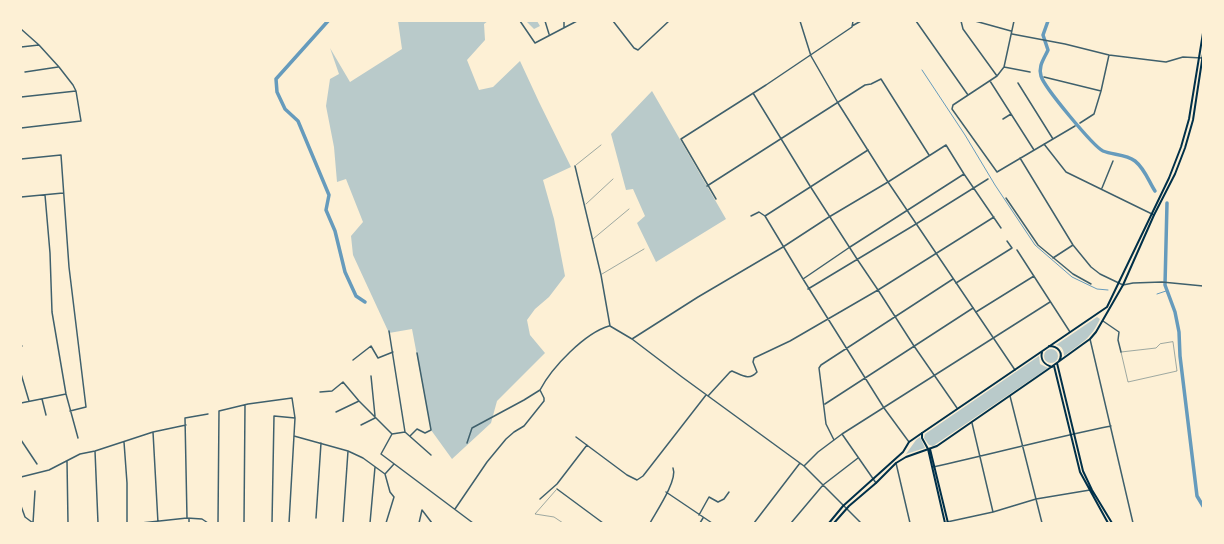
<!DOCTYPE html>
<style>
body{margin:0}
#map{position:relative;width:1224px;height:544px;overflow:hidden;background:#fdf0d5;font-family:"Alegreya Sans",sans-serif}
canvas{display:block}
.frame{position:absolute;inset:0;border:22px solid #fdf0d5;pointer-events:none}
</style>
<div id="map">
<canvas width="1224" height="544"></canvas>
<div class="frame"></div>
</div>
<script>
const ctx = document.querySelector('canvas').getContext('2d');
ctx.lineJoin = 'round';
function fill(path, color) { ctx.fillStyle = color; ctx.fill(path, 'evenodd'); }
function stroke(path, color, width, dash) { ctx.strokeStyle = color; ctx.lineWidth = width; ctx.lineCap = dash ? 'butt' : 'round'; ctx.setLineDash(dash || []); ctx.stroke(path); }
fill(new Path2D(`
 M398 21H488L484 24 485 40 467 60 479 90 493 87 520 61 539 102 571 167 543 180 554 219 565 276 549 297 535 309 527 320 530 335 545 353 497 401 491 423 452 459 431 430 412 329 389 333 353 255 351 236 363 222 346 179 337 182 334 147 326 106 330 79 339 74 330 48 350 82 402 49Z
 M526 21H537L540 26 534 29Z
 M652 91 726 219 656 262 637 223 645 216 633 189 626 190 611 134Z
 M1097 317 1100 319C1091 339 1081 343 1064 356 1064 350 1062 346 1056 345Z
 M1044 356a7 7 0 1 1 14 0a7 7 0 1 1-14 0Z
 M1039 356 1040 364 1048 368 933 446 929 445 924 438 925 434Z
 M920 437 925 448 906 454 916 440Z`), '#b9caca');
stroke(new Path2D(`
 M922 70 965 135 995 185 1035 245 1072 277 1097 289 1108 290
 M1157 294 1166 291`), '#669bbc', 1);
stroke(new Path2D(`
 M328 21 276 79 277 92 285 109 298 121 329 195 326 210 335 231 345 272 356 296 365 302
 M1048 21 1043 35 1048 50C1044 59 1038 66 1041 76 1044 87 1093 146 1103 151 1113 155 1126 154 1135 161 1145 169 1149 182 1155 191
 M1167 203 1165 285 1175 312 1179 332 1180 356 1197 496 1203 506`), '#669bbc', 3.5);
stroke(new Path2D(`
 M576 165 601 145
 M586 204 613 179
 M593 239 629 209
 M602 274 644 249
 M1173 342 1177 371 1128 382 1121 352 1156 348 1160 344Z
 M556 490 535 514 554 517 563 523`), '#3f606c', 0.5);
stroke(new Path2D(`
 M520 21 535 43 577 21
 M545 21 549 34
 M564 21V27
 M613 21 634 48 638 50 669 21
 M916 21 968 95
 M961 21 963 29 997 76
 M975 21 1011 31
 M1014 21 1004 67 997 76 953 105 952 109 997 172 1075 126
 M852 26 861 21
 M21 29 39 45 59 67 73 85 76 91 81 121 21 128
 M1012 34 1065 44 1109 55 1166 62 1183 57 1202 58
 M21 47 39 45
 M1004 67 1030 72
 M25 72 58 67
 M1044 77 1101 91
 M990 81 1034 150
 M1018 83 1053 139
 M753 93 810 186 857 259 878 290 914 346 957 408
 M21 97 76 91
 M1003 119 1011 114
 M1080 123 1094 114 1101 91 1109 55
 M1044 144 1066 172 1154 215
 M1020 158 1073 245 1091 267 1100 274 1123 285 1133 283 1162 282 1203 286
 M21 159 61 155 69 267 86 407 70 411
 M575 166 601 275 610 326 632 339 682 377 804 466 861 523
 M707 186 865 85 871 84 881 79 929 155
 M1102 188 1113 161
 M45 195 50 253 52 312 66 394 78 438
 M21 197 63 193
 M1006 198 1038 245 1073 274 1091 284
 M716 199 681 139 766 85 852 27 853 21
 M751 216 759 212 765 216 868 150
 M765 216 803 279 884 408 909 442
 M1017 250 1070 332
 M1053 258 1073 245
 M803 279 850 247 964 174
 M956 283 1012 248 1007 241
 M808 289 916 224 988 179
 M976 312 1034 276
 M1103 321 1119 332 1118 340 1121 352
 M389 331 405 432
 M632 339 698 297 783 247 829 217 888 182 946 145 964 174 1001 228
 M1090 339 1133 523
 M21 346H22
 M353 360 371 346 378 358 393 352
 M21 374 29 401
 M371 376 375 416
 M320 392 332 391 343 382 359 401 392 434
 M708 396 730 372 732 371C742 375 749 381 757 372L753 362 754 358 790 341 878 290 994 217
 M1010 396 1042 523
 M42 399 46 415
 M21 403 66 394
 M825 404 973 308
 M336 412 359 401
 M972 423 993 512
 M361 425 375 418
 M153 432 158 523
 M842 434 876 483
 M294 436 348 451 363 458 385 474 394 464
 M410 436 417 429 425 433 431 430 417 353
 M576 437 627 475 637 480 643 476 706 395
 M21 440 37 464
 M834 440 826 424 819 368 821 365 953 279
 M124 442 127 483V523
 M467 443 472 428 524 400 540 390
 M95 451 98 523
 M431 455 405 432 392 434 381 454 473 523
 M67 461 68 523
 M896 463 910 523
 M804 466 818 452 842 434 1050 302
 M933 467C993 454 1051 438 1111 426
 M385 474 390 492 394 497 386 523
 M21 477 49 470 80 454 95 451 153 432 186 425
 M557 489 603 523
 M666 492 712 523
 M540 499 557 484 587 445
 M21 506 25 517 33 523
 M455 509 487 462 506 439 514 432 524 426 544 401V398L540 390C552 367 585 333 609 326
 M699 515 709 497 718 502 724 499 729 492
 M187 518 185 418 208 414
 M316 518 321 443
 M947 522 993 512 1036 499 1090 490
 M33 523 35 491
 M141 523 187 518 202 519 208 523
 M189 523V518
 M218 523 219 411 248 404 292 398 295 418 289 523
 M244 523 245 405
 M272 523 274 416 295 418
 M343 523 348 451
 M370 523 375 467
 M419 523 422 510 432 523
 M650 523C656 512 678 480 673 468
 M700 523 703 518
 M754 523 800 463
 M791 523 823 485 858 458`), '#3f606c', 1.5);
stroke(new Path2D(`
 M800 21 811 56 838 103 888 182 1015 370`), '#3f606c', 1.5);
stroke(new Path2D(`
 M922 433V438L928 449 945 523
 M930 449 948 523`), '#003049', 2);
stroke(new Path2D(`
 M1049 346C1058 346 1064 353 1059 361
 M1042 352C1040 360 1045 365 1052 367
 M1057 363 1083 471 1092 490 1112 523
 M1054 366 1080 472 1108 523
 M829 523 843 506 903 452 909 442 922 433 1107 307 1169 178 1181 147 1189 119 1203 33
 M834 523 849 506 876 483 896 463 906 457 937 446 1047 370 1090 339 1096 332 1123 285 1154 215 1175 174 1185 148 1193 120 1203 54`), '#003049', 2);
</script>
